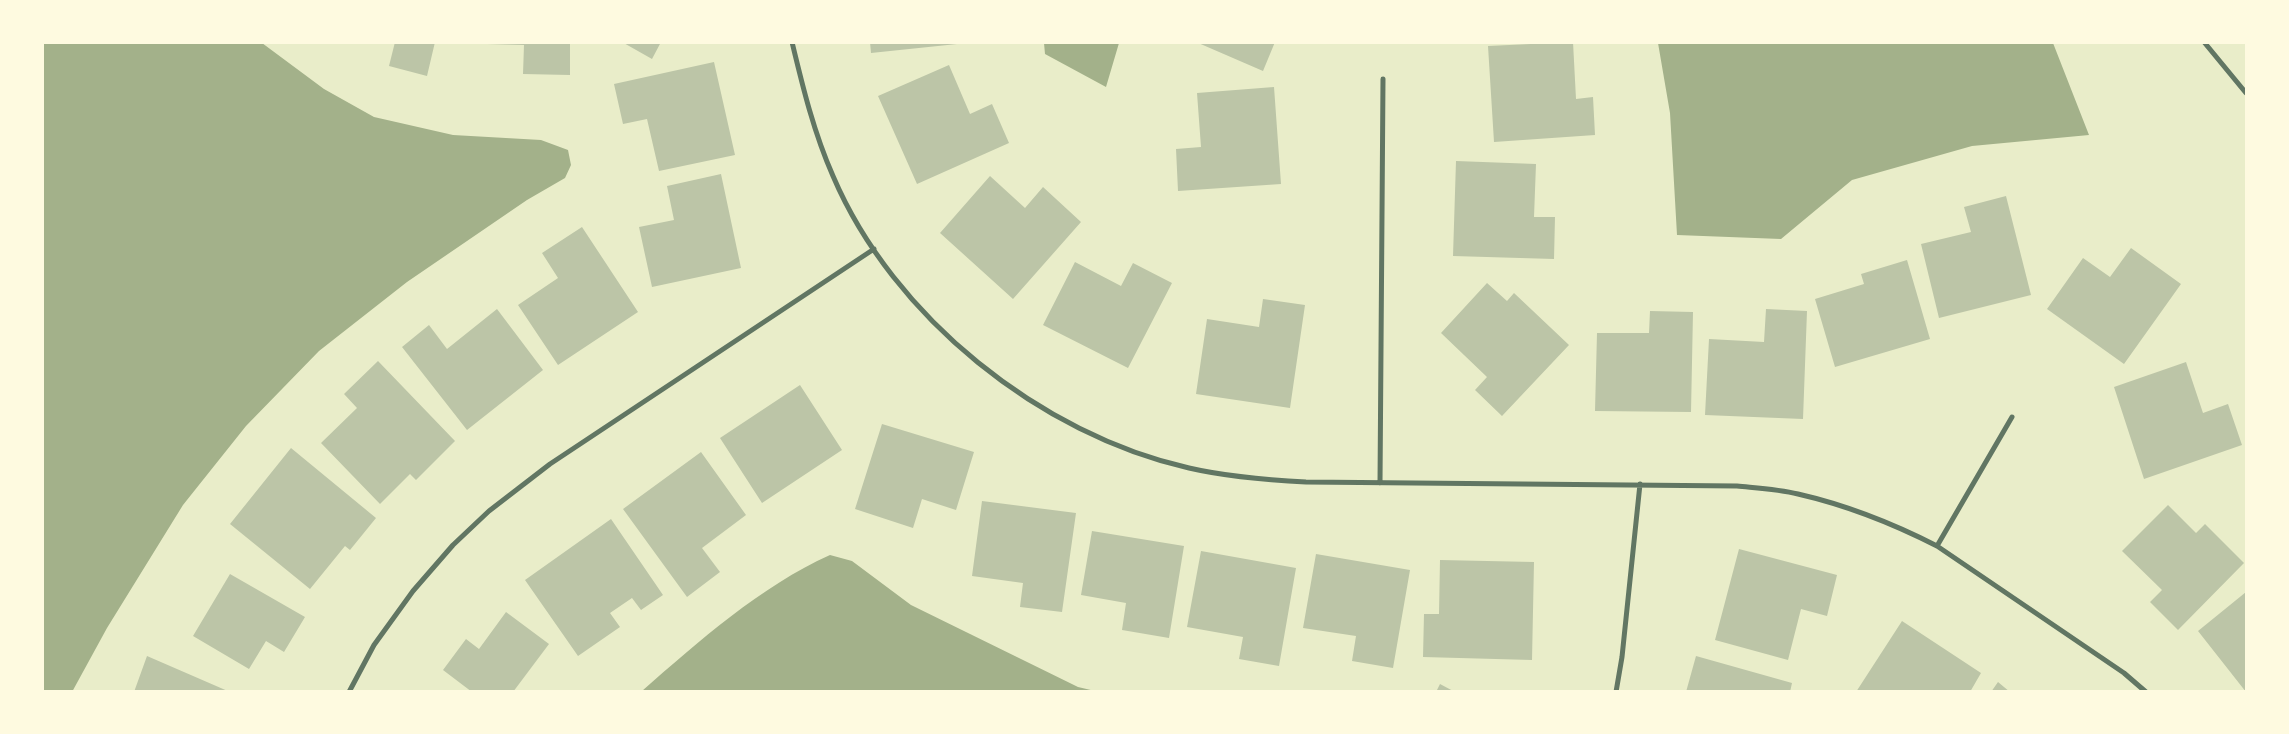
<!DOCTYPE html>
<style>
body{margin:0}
#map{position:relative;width:2289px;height:734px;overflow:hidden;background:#e9edc9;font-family:"PT Sans Narrow",sans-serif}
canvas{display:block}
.frame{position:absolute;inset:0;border:44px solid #fefae0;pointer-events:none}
</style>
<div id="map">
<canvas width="2289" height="734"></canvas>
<div class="frame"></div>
</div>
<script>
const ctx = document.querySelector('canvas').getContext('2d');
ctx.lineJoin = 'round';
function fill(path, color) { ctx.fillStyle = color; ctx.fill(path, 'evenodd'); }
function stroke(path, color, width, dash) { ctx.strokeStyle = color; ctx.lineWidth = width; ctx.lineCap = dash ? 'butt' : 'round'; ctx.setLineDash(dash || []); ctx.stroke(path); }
fill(new Path2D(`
 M42 43H262L324 89 374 117 453 135 541 140 568 150 571 165 565 178 527 200 407 282 319 351 246 426 183 505 107 628 72 692 42 691Z
 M1044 43H1119L1106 87 1045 54Z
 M1658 43H2053L2089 135 1972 146 1852 180 1781 239 1677 235 1670 113Z
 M830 555 852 561 911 605 1078 687 1095 691H642C698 642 761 586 830 555Z`), '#a3b18a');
fill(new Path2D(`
 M395 42H435L427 76 389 66Z
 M487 42H570V75L523 74 524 45 487 44Z
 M622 42H661L652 59Z
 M870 42H957V44L871 53Z
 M1196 42H1275L1263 71Z
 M1573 42 1576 99 1593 97 1595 135 1494 142 1488 46Z
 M714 62 735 155 659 171 647 119 623 124 614 84Z
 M949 65 970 114 992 104 1009 143 917 184 878 96Z
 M1274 87 1281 184 1178 191 1176 149 1201 147 1197 93Z
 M1456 161 1536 164 1534 217H1555L1554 259 1453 256Z
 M721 174 741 268 652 287 639 227 674 220 667 186Z
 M990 176 1025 208 1043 187 1081 222 1013 299 940 233Z
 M2006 196 2031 295 1939 318 1921 244 1971 232 1964 207Z
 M582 227 638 312 558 365 518 305 558 278 542 253Z
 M2131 248 2181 284 2124 364 2047 309 2083 258 2110 277Z
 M1907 260 1930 339 1835 367 1815 299 1864 284 1861 274Z
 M1075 262 1121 286 1133 263 1172 283 1128 368 1043 325Z
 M1487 283 1507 301 1514 293 1569 345 1502 416 1475 390 1487 377 1441 333Z
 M1263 299 1305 305 1290 408 1196 394 1207 319 1259 327Z
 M497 309 543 370 467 430 402 347 429 325 447 349Z
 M1766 309 1807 311 1803 419 1705 415 1709 339 1764 342Z
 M1650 311 1693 312 1691 412 1595 411 1597 333H1649Z
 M378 361 455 441 416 480 410 474 380 504 321 443 357 408 344 394Z
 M2186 362 2203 413 2228 404 2242 445 2144 479 2114 387Z
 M800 385 842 450 762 503 720 438Z
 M882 424 974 452 956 510 922 499 913 528 855 509Z
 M291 448 376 518 350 550 345 546 310 589 230 524Z
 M701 452 746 515 702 548 720 572 687 597 623 509Z
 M982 501 1076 513 1062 612 1020 607 1023 583 972 576Z
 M2168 505 2196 533 2205 524 2244 563 2178 630 2150 602 2162 590 2122 551Z
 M611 519 663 595 641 610 632 598 610 613 620 627 578 656 525 580Z
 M1092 531 1184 546 1169 638 1122 630 1126 603 1081 595Z
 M1739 549 1837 575 1827 616 1801 609 1788 660 1715 640Z
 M1201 551 1296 568 1279 666 1239 659 1243 637 1187 627Z
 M1316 554 1410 570 1393 668 1352 661 1356 636 1303 628Z
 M1440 560 1534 562 1532 660 1423 657 1424 614H1439Z
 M230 574 305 617 284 652 266 641 249 669 193 636Z
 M2246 592V692L2198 631Z
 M506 612 549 644 513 692H472L443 670 466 639 479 649Z
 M1902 621 1981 673 1970 692H1856Z
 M147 656 230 692H134Z
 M1696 656 1792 683 1790 692H1686Z
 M1998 682 2010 692H1991Z
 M1440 684 1455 692H1436Z`), '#bcc5a7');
stroke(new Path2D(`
 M792 42C803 88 814 133 833 176 893 317 1041 435 1189 468 1228 477 1267 480 1306 482L1737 486C1757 488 1778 489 1798 494 1846 505 1892 523 1937 546L2124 673 2146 692
 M2204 42 2246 93
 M1380 483 1383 79
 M1937 546 2012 417
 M349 692 374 645 413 591 453 545 489 511 550 464 874 249
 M1616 692 1622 657 1640 484`), '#617663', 5);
</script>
